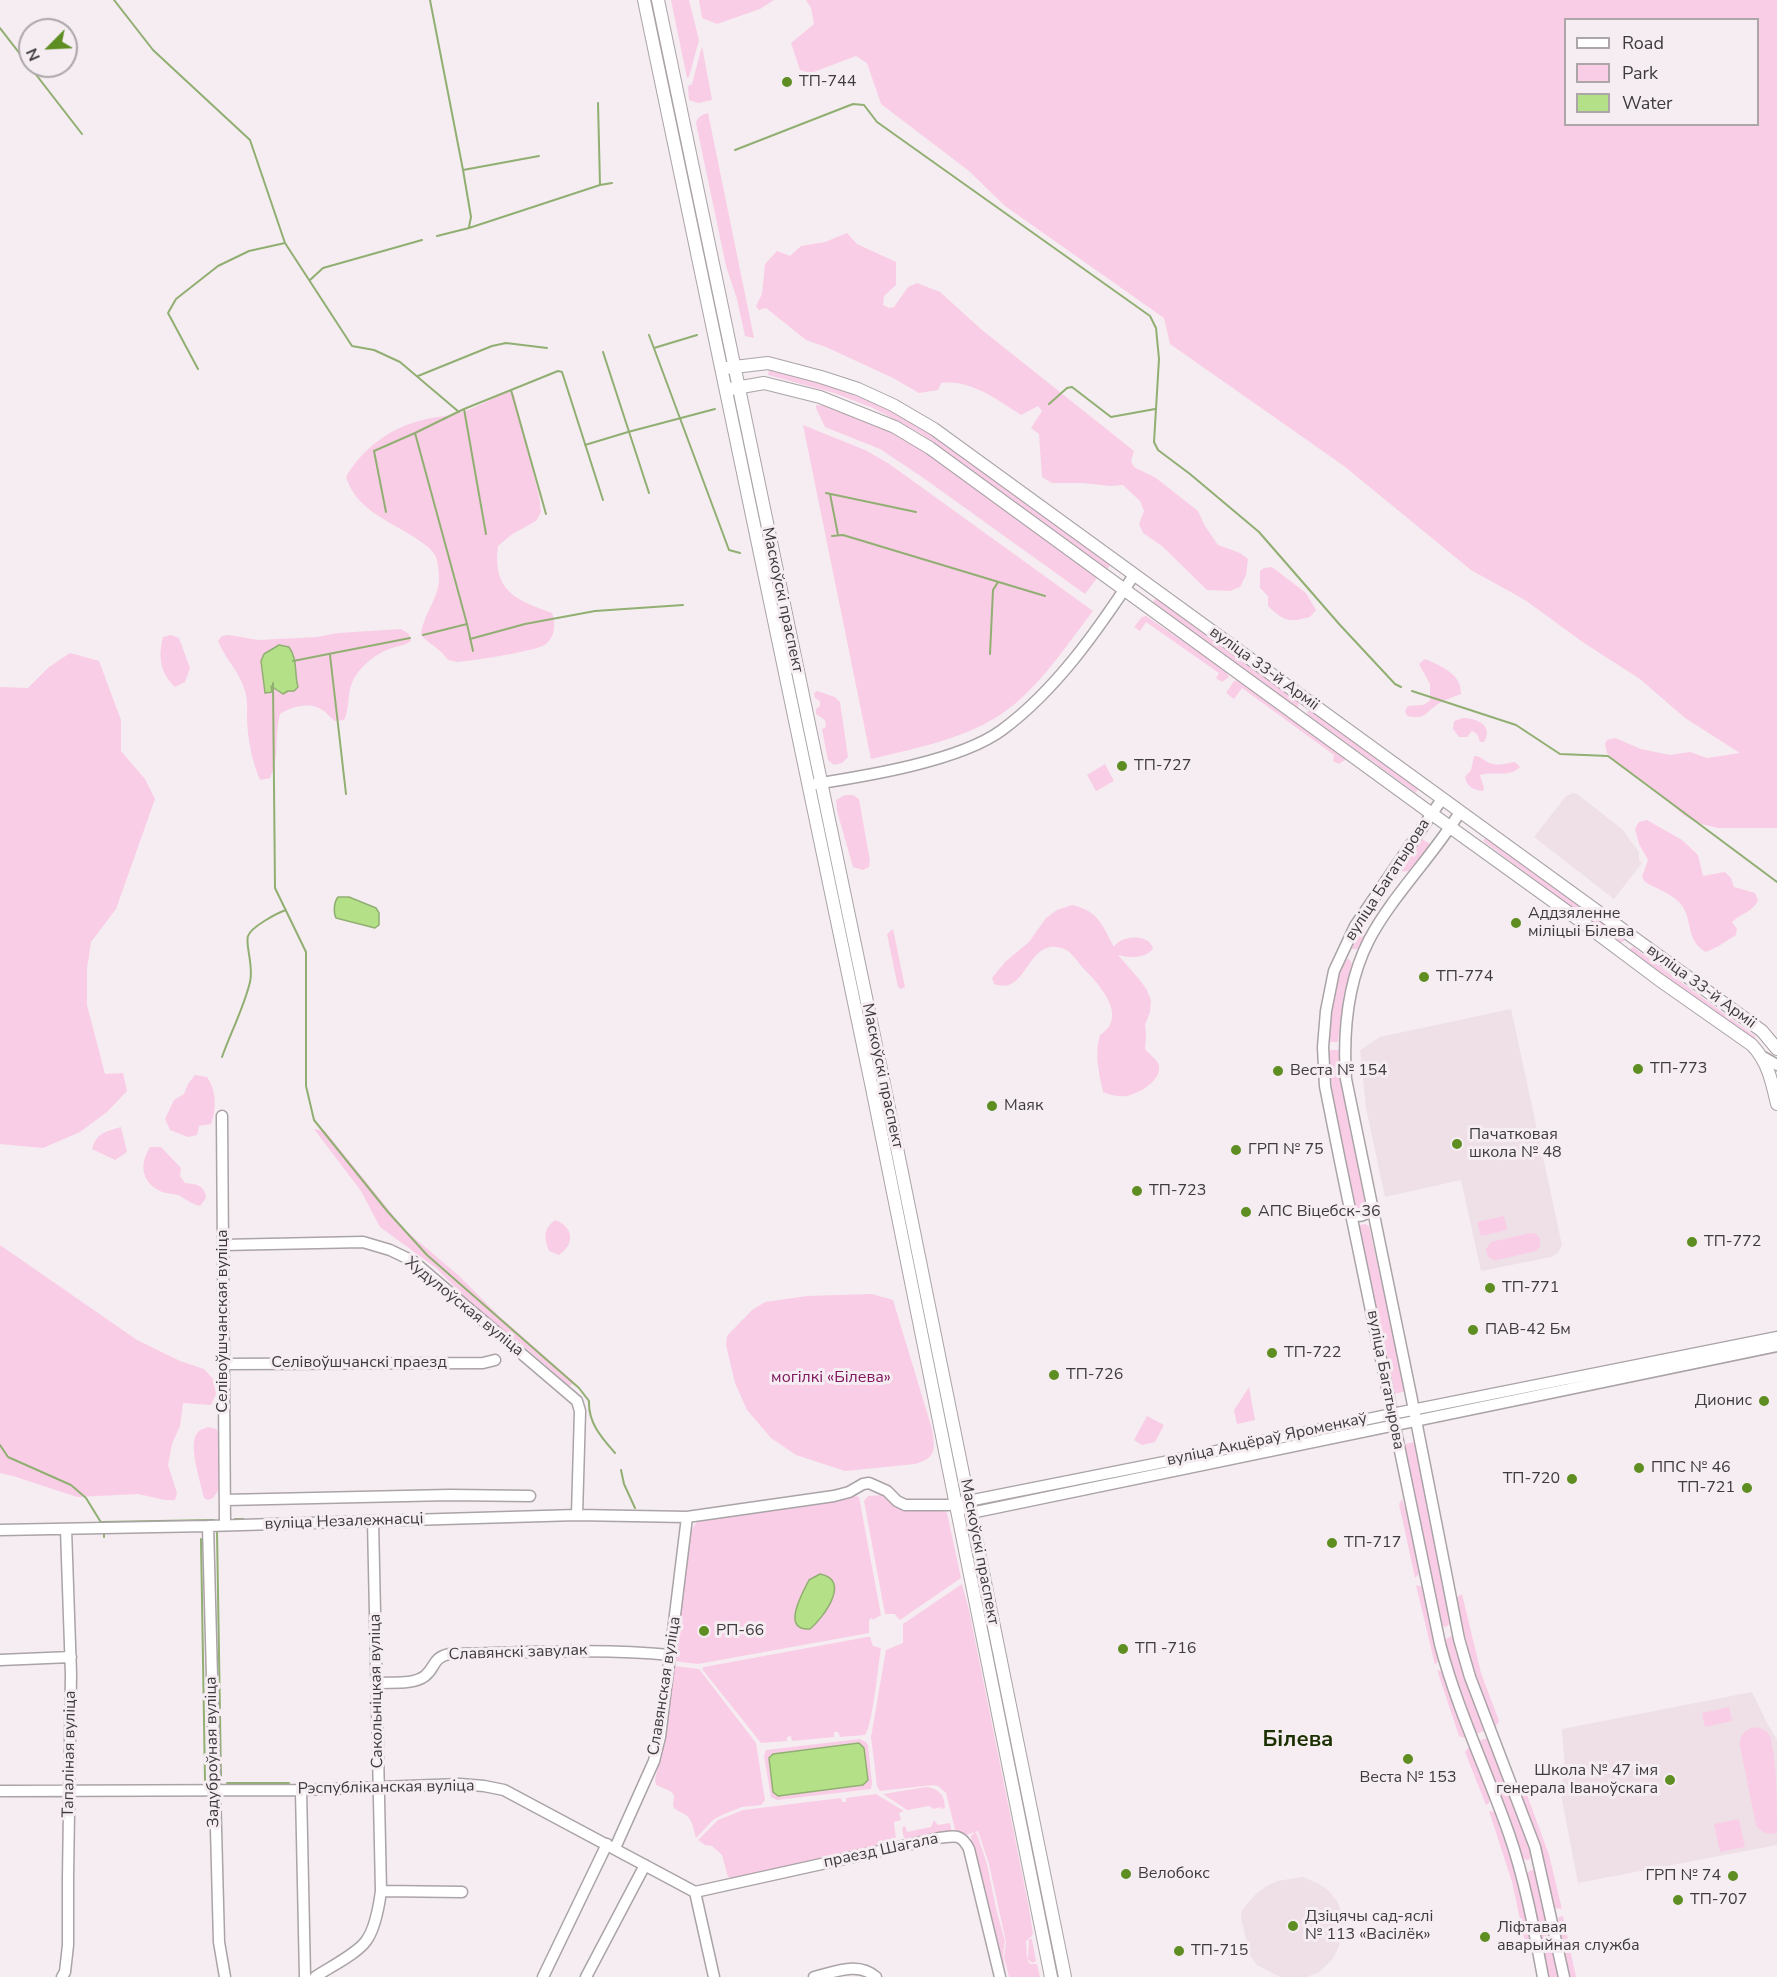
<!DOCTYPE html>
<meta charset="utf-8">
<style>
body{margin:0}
#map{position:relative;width:1777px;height:1977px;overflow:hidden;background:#f5edf1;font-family:"Nunito Sans",sans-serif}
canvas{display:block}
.legend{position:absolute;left:1564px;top:18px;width:195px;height:108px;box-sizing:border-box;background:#f5edf1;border:2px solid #aca6a9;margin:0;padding:8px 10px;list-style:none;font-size:18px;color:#3e3b3d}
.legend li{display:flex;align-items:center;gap:12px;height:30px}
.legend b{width:30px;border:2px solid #aca6a9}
.north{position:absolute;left:18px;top:18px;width:60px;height:60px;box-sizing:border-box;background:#f5edf1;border:2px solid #aca6a9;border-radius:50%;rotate:246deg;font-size:16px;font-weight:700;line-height:24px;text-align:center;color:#3e3b3d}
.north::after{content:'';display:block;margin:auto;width:21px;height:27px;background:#5e8d21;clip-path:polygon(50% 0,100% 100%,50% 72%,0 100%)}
</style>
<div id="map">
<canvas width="1777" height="1977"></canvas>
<ul class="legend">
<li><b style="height:8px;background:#fff"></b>Road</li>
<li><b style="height:16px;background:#facde6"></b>Park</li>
<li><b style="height:16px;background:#b4e188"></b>Water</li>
</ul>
<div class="north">N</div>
</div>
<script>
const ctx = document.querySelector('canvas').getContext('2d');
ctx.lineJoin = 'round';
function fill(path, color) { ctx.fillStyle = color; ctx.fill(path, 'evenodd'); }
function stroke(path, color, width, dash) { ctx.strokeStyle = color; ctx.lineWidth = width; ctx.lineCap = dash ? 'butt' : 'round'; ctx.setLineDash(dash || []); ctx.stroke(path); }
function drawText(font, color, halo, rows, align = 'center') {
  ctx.font = font + ' "Nunito Sans",sans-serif'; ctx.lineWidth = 6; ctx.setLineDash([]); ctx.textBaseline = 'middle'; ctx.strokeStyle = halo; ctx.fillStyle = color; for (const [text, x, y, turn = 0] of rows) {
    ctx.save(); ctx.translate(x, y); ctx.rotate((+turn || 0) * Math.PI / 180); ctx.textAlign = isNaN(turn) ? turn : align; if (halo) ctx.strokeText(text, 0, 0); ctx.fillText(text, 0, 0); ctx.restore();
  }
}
fill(new Path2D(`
 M1573 793 1577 794 1622 829 1639 852V860L1642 863 1614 899 1534 837 1566 796Z
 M1511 1009 1562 1245 1558 1253 1551 1257 1481 1271 1461 1180 1385 1197 1366 1108 1360 1050 1380 1037Z
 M1752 1692 1767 1723 1777 1740V1845L1578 1883 1560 1789 1565 1770 1562 1729Z
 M1303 1877 1317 1883 1327 1889 1337 1901 1344 1920 1343 1933 1338 1948 1332 1960 1319 1972 1307 1977H1280L1257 1965 1250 1955 1241 1918 1242 1910 1255 1895 1265 1887 1277 1881Z`), '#efe0e8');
fill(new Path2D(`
 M649 0H653L722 342H719Z
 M671 0H689L699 40 689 77 687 78Z
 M699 0H774L760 9 717 24 702 18Z
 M806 0H1777V828H1718L1701 824 1685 816 1650 786 1618 765 1607 753 1605 744 1607 740 1615 738 1641 749 1670 755 1690 752 1707 758 1740 753 1685 718 1640 679 1584 643 1525 600 1471 570 1344 466 1170 344 1164 318 1005 206 969 171 881 104 867 63 856 56 811 73 800 70 791 43 814 24 811 8ZM1566 20H1758V124H1566Z
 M702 46 712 100 698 103 689 100 688 86 692 84Z
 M708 113 754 338 745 336 737 299 726 266 696 123C697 117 702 115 708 113Z
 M847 233 857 244 896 262V285L884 296 883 305 889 308 894 307 908 287 917 283 940 292 982 330 1134 451 1131 461 1134 467 1156 478 1198 511 1205 526 1218 545 1240 553 1248 559 1246 575 1240 587 1230 591 1207 590 1162 546 1143 533 1139 524 1144 511 1140 501 1123 485 1110 486 1083 483H1052L1042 477 1039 434 1031 428 1042 411 1038 406 1021 415C998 400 970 379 941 383L938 390 919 393 893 378 826 347 806 340 766 308 759 310 756 306 762 294 765 264 777 251 790 256 801 246 825 242Z
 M769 369 835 388 875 403 923 429 1110 565 1107 570 920 433 873 408 834 393 768 375Z
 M508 391 514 394 539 495 541 512 536 521 511 535 498 546C492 591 516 600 552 613 556 623 555 637 546 644 538 651 471 661 457 662L448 660C440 648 430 645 421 635 423 614 439 599 439 578 439 572 438 561 435 555 430 547 421 542 414 537 387 520 356 509 346 477 361 450 389 429 419 421 434 416 450 417 465 411 479 406 494 398 508 391Z
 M816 405C854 408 889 430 920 449L1097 578 1085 594 922 477 880 449 825 427 816 408Z
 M741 415 814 765 808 766 736 416Z
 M803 425 865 450 888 463 1093 611C1069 642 1046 677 1016 703 976 737 921 747 871 759Z
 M1272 567 1306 593 1316 610 1310 617C1288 623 1284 621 1268 606V596L1260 588V571L1264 568Z
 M1156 598 1299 703 1298 707 1296 708 1153 602Z
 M1146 616 1225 670 1229 677 1222 682 1216 678 1219 673 1146 622 1140 631 1134 627 1142 617Z
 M401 629 409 634 411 641C404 646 397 646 389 649 374 655 358 668 352 683 347 695 350 708 344 720L335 721C330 718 328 714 324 711 311 701 292 706 280 714 274 736 280 758 270 778L260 780C252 761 248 741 247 720 247 711 248 700 245 691 240 672 225 659 218 641L222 636 229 635 258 640 317 637 338 633ZM261 661 296 663 295 674 277 690 273 686 264 689Z
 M171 635 179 638 190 668 185 682 175 687C160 673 158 657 163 637Z
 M70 653 99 661 121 720V751L145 779 155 799 116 909 91 942 87 969V1005L105 1074 123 1073 127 1091 107 1112 80 1132 43 1148 0 1144V687L28 688 49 667Z
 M1425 659C1441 666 1462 674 1461 694 1453 697 1444 700 1438 704 1425 713 1425 720 1407 716L1405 711 1408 706 1423 705 1430 701V684L1419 664Z
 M1238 680 1344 756 1345 760 1339 764 1333 761 1334 755 1242 688 1234 699 1226 693 1234 681Z
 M817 691 835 697 840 702 848 757 842 763 834 765 828 760 822 729 826 727 825 720 816 714V709L820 706V701L815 698 814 693Z
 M1310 710 1418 789 1416 793 1308 715 1307 712Z
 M1463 718C1477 718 1494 726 1484 742H1480L1477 734 1472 731 1467 737H1459L1453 729 1454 721Z
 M1474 756C1483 756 1485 763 1493 764 1500 766 1507 763 1515 762L1520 767C1510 778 1493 771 1480 775L1484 788 1483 791C1473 790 1467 787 1465 777L1471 770Z
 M1105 764 1114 781 1096 791 1087 775Z
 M845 795H853L859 799 870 861 869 867 863 870 853 867 837 811 836 800Z
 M1647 820 1682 840 1698 855 1703 876 1725 872 1731 878 1734 887 1755 893 1758 900C1754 911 1740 914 1732 922L1737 929 1736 935 1717 947 1706 952C1684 940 1694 917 1679 902 1670 893 1655 888 1645 882L1642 877 1648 860 1639 844 1635 829 1639 822Z
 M1486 837 1624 938V941L1620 943 1483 841Z
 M1422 839 1430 844 1409 871 1398 872 1362 926 1365 937 1359 949H1351L1350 943 1374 904Z
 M1072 905C1099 911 1102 925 1114 947 1120 935 1150 933 1153 949 1144 959 1129 958 1118 955L1139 979 1147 990 1151 1001 1150 1012 1145 1025 1146 1034 1145 1049C1149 1055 1159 1060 1159 1067 1161 1081 1138 1094 1126 1096 1119 1097 1110 1095 1103 1092 1099 1072 1094 1055 1100 1035 1129 1017 1100 985 1083 968 1078 962 1073 955 1068 951 1064 948 1055 946 1050 947 1025 952 1024 995 994 984L992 978 1005 962 1029 942 1046 918 1057 910Z
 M893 929 905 987 901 989 898 987 887 934Z
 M1633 947 1756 1037 1753 1041 1631 952 1630 949Z
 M1347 959 1350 960 1352 964 1344 993 1338 1042H1328L1330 1017 1342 962Z
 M1328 1050H1339V1075L1366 1208 1359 1212 1356 1208 1333 1098Z
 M195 1075 207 1077C216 1089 217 1109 211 1124L199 1126 197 1135 188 1137 170 1130 165 1119 174 1100 184 1094 188 1084Z
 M121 1127 127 1152 115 1160 92 1149C96 1133 107 1131 121 1127Z
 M314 1129 325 1131 405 1230 458 1275 499 1316 575 1383 569 1386 517 1340 489 1321 436 1268 380 1227 361 1191Z
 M150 1147H161L181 1168 180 1176 185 1183C196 1184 205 1185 206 1198L200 1206C191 1204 186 1199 178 1195 172 1193 165 1194 160 1191 140 1181 140 1163 150 1147Z
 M1504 1216 1507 1230 1481 1236 1477 1222Z
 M555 1220C574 1227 575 1244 559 1255L549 1251C544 1238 543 1229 555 1220Z
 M1365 1224 1369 1226 1370 1231 1406 1391 1394 1394 1358 1228 1360 1225Z
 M1530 1233 1536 1234 1540 1238V1246L1536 1251 1497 1260C1490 1260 1486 1256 1486 1249L1491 1242Z
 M0 1245 137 1340 180 1361 204 1369 213 1379 216 1394 211 1405 183 1403 180 1426 172 1444 168 1465 177 1493 175 1500H165L138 1494 77 1497 13 1476 0 1473Z
 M872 1294 893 1300 932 1429C935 1449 937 1458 915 1464L845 1471 796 1455 771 1438 747 1410 735 1383 726 1345 727 1336 752 1310 765 1302 807 1296Z
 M1249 1387 1255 1420 1237 1424 1234 1410Z
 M1147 1416 1164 1425 1155 1442 1142 1445 1134 1440Z
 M208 1427 216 1429 221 1436 218 1491 213 1498 208 1500 204 1498C201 1483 186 1441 199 1431 201 1429 205 1429 208 1427Z
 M1415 1442 1450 1619 1451 1623 1446 1627 1441 1625 1405 1444Z
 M884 1495 941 1510 947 1513 961 1578 900 1620 896 1616 895 1614H885L864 1501 868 1496Z
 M855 1496 859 1497 881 1615 873 1620 872 1618 869 1620V1633L698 1664 674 1661 690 1532 697 1522Z
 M1402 1499 1410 1522 1420 1573 1415 1578 1399 1504Z
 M972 1534 1060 1977H1055L969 1535Z
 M962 1584 969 1610 1028 1903 1033 1933 1032 1936 1026 1941 1027 1957 1028 1958 1029 1939H1032L1036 1961 1033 1963 1027 1959 1030 1964H1037L1040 1977H1009L1004 1957 1006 1942 989 1864 978 1831 963 1836 956 1833 946 1793 938 1786 933 1785 880 1791 877 1786 871 1737 886 1650 903 1643V1624Z
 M1416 1585 1423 1587 1439 1657 1438 1661 1435 1665Z
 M1462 1594 1481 1673 1499 1721 1495 1728 1472 1663 1456 1601 1457 1597Z
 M1451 1636 1454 1637 1487 1730 1476 1734 1445 1643V1640Z
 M867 1637H870L873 1646 881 1648C878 1665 873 1724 865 1735L840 1737 838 1732H834V1737L792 1741 791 1736 787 1737V1741L761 1743 702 1669 704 1667Z
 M674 1666 699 1669 756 1743 765 1800 761 1805 742 1807 722 1815 713 1820 696 1838C694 1832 693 1823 689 1818 685 1812 677 1813 673 1806L674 1795 670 1791 656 1785 655 1779 667 1732Z
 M1437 1670 1443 1672 1467 1739 1459 1736Z
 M1729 1707 1732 1721 1705 1727 1702 1713Z
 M1755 1727C1761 1728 1767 1730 1770 1736 1777 1760 1777 1807 1777 1833 1768 1835 1761 1833 1756 1825L1740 1746C1739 1736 1744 1729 1755 1727Z
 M1489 1737 1531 1852 1530 1859 1527 1860 1521 1858 1479 1741Z
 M860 1739 866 1742 868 1745 872 1783 871 1789 777 1800 771 1797 764 1756 766 1750Z
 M1470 1745 1490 1799 1489 1803 1486 1805 1465 1752Z
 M926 1787C939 1788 945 1796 945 1808L941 1809 940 1807 934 1809 929 1806 907 1810 883 1794Z
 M1526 1792 1549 1855 1562 1909 1555 1908 1554 1905 1543 1858 1522 1798 1523 1794Z
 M876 1794 904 1811 899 1813 901 1820 894 1822 896 1839 893 1845 734 1878 728 1877 722 1855 712 1846 705 1845 698 1840 718 1820 743 1810 841 1798 842 1802H846V1798Z
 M1489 1811 1495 1812 1518 1881 1531 1942 1526 1947 1512 1882Z
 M1739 1819 1745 1847 1720 1852 1714 1824Z
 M934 1820 938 1825 950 1823 952 1834 908 1842C904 1839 901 1831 903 1827L905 1826 907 1832 931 1827Z
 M975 1832 977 1834 987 1864 997 1913 1005 1941 1003 1955 1006 1975H1003L1001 1967 990 1910 972 1843 971 1836Z
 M1531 1870 1535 1871 1559 1977H1548L1526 1874Z
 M1563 1916 1576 1977H1569L1558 1922 1559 1917Z`), '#facde6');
const water = new Path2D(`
 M279 645 289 647C298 660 294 672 298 687L294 691H288L283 694 271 686 272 692 265 693 261 661 264 654Z
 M338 897H349L376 908 379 913V925L375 928 336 918C333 912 334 902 338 897Z
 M820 1574C852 1580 823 1618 810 1629 780 1631 803 1592 809 1580Z
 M859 1743 864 1748 868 1780 863 1785 778 1796 773 1792 769 1758 773 1754Z`);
fill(water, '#b4e188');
stroke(water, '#91af72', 1.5);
stroke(new Path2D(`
 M114 0 153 50 250 140 285 243 352 346 374 350 400 362 459 412
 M430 0 463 170 471 217 469 227
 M0 28 82 134
 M735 150 853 104 864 105 877 122 1150 316 1156 328 1159 359 1154 442 1158 450 1190 474 1259 532 1340 625 1395 684 1401 687
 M463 170 539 156
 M600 185 612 183
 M437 236 469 228 600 185 598 103
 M310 280 323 268 422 240
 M649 335 729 550 740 553
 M654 348 697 335
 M603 352 649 493
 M198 369 168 313 176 299 218 266 249 251 285 243
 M418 376 492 346 506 343 547 348
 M511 390 546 514
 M1049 404 1067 388 1072 387 1111 417 1155 409
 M464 409 486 534
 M585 445 628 432 715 409
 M826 493 916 512
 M830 494 838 535
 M386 512 374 451 415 433
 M832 536 843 535 1045 596
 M467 624 473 651
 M423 635 467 624 415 433 464 409 558 371 562 372 603 500
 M470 639 525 624 595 611 683 605
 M990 654 993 590 998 582
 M330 655 346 794
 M293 661 410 638
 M273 683 275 888 306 952V1086L314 1120 388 1212 427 1255 579 1388 589 1401C588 1423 602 1438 615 1453
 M1412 691 1516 725 1560 754 1608 756 1777 882
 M222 1057C231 1032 244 1007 250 982 254 966 245 945 248 936 251 927 277 913 286 910
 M0 1445 8 1457 71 1485 86 1498 102 1524
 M621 1470 624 1484 635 1508
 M235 1519H243
 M102 1522 214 1520
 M217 1531 221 1778
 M104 1534V1537
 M201 1539 205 1781
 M227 1783H289`), '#91af72', 2);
const minor = new Path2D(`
 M815 784C866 776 960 761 1002 730 1056 690 1097 631 1134 575
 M1442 799 1355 926 1334 971 1326 1011 1323 1047 1325 1086 1340 1161 1440 1644C1457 1709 1487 1771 1509 1834 1525 1880 1534 1929 1543 1977
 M1460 812C1433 856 1392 896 1369 940 1347 983 1343 1032 1346 1079L1411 1395 1459 1639 1470 1677 1535 1847 1564 1977
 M1763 1057 1777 1065
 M222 1116 225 1525
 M1349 1209C1354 1217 1361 1218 1368 1212L1371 1205
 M223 1245 363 1242 390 1250 413 1261 577 1401 580 1411 577 1515
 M223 1364 483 1363 495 1360
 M225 1500 450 1495 530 1496
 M965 1508 971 1513 1777 1346
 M208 1526 219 1942 225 1977
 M0 1530 208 1526 577 1515 687 1517 834 1496 849 1492 863 1484 869 1483 887 1491 897 1501 905 1505H948L1164 1462 1392 1414 1777 1337
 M0 1660 71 1657
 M378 1683C392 1682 413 1685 425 1676 436 1667 432 1658 449 1654 523 1653 597 1648 670 1655
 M301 1790 305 1977
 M0 1791 301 1790 460 1784 484 1786 504 1790 695 1892 714 1977
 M615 1848 654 1761 660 1737 687 1517
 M381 1891 462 1892
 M695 1892 939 1838C954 1836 961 1833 969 1849L1000 1977
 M62 1977 65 1972 68 1945V1878L71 1674 66 1529
 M315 1977C328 1968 357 1954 366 1941 375 1929 379 1906 381 1891L373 1521
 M543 1977 607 1844
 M586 1977 645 1865
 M814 1977C835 1972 858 1961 876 1977`);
const major = new Path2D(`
 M644 0 872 1088 1051 1977
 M658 0 882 1074 1065 1977
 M726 368 768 363 821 377 858 389 893 405 934 429 1762 1031 1777 1049
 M730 389 764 383 820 397 895 427 930 448 1432 814 1586 925 1658 979 1752 1045C1768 1062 1772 1082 1777 1104`);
stroke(minor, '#aaa3a7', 13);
stroke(major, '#aaa3a7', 14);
stroke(minor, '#fff', 10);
stroke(major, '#fff', 12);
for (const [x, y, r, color] of [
 [787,82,6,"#5e8d21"],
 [1122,766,6,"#5e8d21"],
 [1516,923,6,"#5e8d21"],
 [1424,977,6,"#5e8d21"],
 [1638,1069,6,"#5e8d21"],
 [1278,1071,6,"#5e8d21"],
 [992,1106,6,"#5e8d21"],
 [1457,1144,6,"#5e8d21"],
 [1236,1150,6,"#5e8d21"],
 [1137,1191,6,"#5e8d21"],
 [1246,1212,6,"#5e8d21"],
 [1692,1242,6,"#5e8d21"],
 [1490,1288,6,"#5e8d21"],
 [1473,1330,6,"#5e8d21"],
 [1272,1353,6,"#5e8d21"],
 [1054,1375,6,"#5e8d21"],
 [1764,1401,6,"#5e8d21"],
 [1639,1468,6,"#5e8d21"],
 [1572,1479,6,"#5e8d21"],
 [1747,1488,6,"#5e8d21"],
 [1332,1543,6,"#5e8d21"],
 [704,1631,6,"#5e8d21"],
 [1123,1649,6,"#5e8d21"],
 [1408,1759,6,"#5e8d21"],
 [1670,1780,6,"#5e8d21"],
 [1126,1874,6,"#5e8d21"],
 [1733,1876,6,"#5e8d21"],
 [1678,1900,6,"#5e8d21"],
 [1293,1926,6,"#5e8d21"],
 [1485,1937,6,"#5e8d21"],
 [1179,1951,6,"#5e8d21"]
]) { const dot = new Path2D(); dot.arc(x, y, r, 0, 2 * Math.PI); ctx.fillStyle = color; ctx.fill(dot); stroke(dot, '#f5edf1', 2); }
drawText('16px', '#3e3b3d', '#f5edf1', [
 ["ТП-744",799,82],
 ["ТП-727",1134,766],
 ["Аддзяленне",1528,914],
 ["міліцыі Білева",1528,932],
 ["ТП-774",1436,977],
 ["ТП-773",1650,1069],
 ["Веста № 154",1290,1071],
 ["Маяк",1004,1106],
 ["Пачатковая",1469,1135],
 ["школа № 48",1469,1153],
 ["ГРП № 75",1248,1150],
 ["ТП-723",1149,1191],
 ["АПС Віцебск-36",1258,1212],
 ["ТП-772",1704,1242],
 ["ТП-771",1502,1288],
 ["ПАВ-42 Бм",1485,1330],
 ["ТП-722",1284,1353],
 ["ТП-726",1066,1375],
 ["Дионис",1752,1401,"right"],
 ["ППС № 46",1651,1468],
 ["ТП-720",1560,1479,"right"],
 ["ТП-721",1735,1488,"right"],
 ["ТП-717",1344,1543],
 ["РП-66",716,1631],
 ["ТП -716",1135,1649],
 ["Школа № 47 імя",1658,1771,"right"],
 ["генерала Іваноўскага",1658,1789,"right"],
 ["Веста № 153",1408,1778,"center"],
 ["Велобокс",1138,1874],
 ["ГРП № 74",1721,1876,"right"],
 ["ТП-707",1690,1900],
 ["Дзіцячы сад-яслі",1305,1917],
 ["№ 113 «Васілёк»",1305,1935],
 ["Ліфтавая",1497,1928],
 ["аварыйная служба",1497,1946],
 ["ТП-715",1191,1951]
], 'left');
drawText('16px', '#3e3b3d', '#f5edf1', [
 ["Маскоўскі праспект",782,600,78],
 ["вуліца 33-й Арміі",1264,669,36],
 ["вуліца Багатырова",1388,880,-57],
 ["вуліца 33-й Арміі",1701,987,36],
 ["Маскоўскі праспект",882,1076,78],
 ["Худулоўская вуліца",464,1307,39],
 ["Селівоўшчанская вуліца",223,1321,-90],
 ["Селівоўшчанскі праезд",359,1363],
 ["вуліца Багатырова",1385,1380,79],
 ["вуліца Акцёраў Яроменкаў",1267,1440,-12],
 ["вуліца Незалежнасці",344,1522,-2],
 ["Маскоўскі праспект",979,1552,79],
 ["Славянскі завулак",518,1653,-2],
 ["Славянская вуліца",665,1686,-81],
 ["Сакольніцкая вуліца",377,1691,-91],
 ["Задуброўная вуліца",213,1752,-91],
 ["Тапаліная вуліца",70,1754,-89],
 ["Рэспубліканская вуліца",386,1788,-1],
 ["праезд Шагала",881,1851,-12]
]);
drawText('16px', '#801860', '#f5edf1', [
 ["могілкі «Білева»",831,1378]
]);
drawText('bold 22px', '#1b3000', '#f5edf1', [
 ["Білева",1298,1741]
]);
</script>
